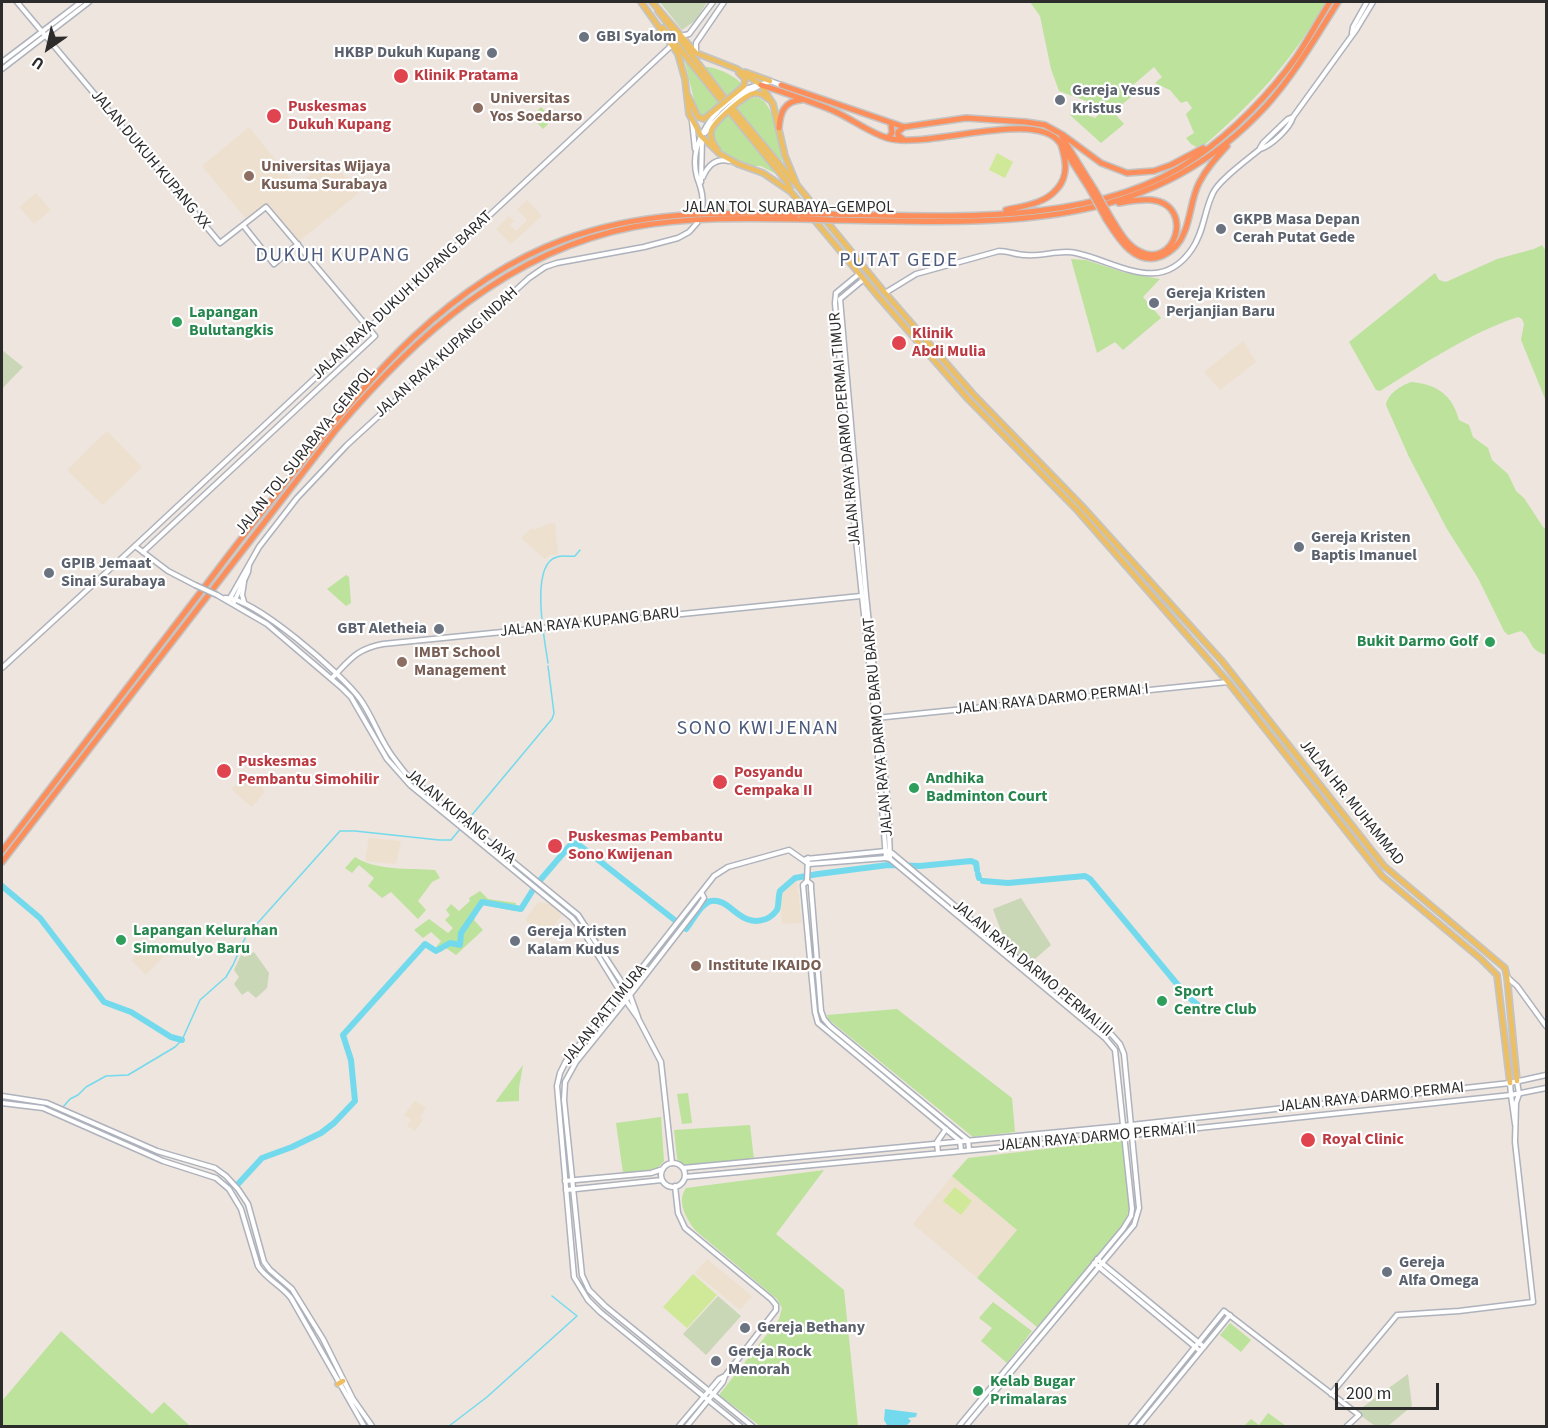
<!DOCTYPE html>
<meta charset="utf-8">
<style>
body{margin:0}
#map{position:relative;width:1548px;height:1428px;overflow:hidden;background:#ede5de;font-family:"Source Sans 3",sans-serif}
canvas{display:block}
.frame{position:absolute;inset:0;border:3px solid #2c2c2c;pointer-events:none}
.north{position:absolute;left:18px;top:18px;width:60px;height:60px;-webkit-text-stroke:4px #fff;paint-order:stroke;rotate:214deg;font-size:16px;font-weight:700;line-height:24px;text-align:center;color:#2c2c2c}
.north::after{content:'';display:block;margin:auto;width:21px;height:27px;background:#2c2c2c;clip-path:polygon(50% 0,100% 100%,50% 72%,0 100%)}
.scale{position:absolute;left:1335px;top:1383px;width:104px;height:27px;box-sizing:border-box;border:3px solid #2c2c2c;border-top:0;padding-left:8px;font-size:18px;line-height:21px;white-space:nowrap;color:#2c2c2c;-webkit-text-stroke:4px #fff;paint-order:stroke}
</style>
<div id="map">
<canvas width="1548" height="1428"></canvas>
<div class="frame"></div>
<div class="north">U</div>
<div class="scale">200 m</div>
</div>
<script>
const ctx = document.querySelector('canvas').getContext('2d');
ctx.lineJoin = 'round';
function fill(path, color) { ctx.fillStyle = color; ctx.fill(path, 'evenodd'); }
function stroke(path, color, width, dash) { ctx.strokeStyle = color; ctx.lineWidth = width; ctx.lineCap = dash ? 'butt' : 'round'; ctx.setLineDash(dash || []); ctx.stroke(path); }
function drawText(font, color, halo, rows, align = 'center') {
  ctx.font = font + ' "Source Sans 3",sans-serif'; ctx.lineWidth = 4.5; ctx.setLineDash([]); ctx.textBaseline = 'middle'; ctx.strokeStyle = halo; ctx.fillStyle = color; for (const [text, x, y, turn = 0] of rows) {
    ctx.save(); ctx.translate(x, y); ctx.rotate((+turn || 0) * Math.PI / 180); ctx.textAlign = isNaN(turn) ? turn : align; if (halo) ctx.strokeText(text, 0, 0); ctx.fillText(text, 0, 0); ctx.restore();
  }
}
fill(new Path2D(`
 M249 127 296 185 330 160 359 193 298 242 268 203 246 219 202 166Z
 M36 193 51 210 34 224 19 207Z
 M527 200 542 216 511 244 496 229 509 216 514 221 510 225 516 231 527 220 517 209Z
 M1243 341 1256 362 1220 390 1204 372Z
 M107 431 142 467 103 505 67 470Z
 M555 523 558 555H550L545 559 521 538 532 528 534 530 548 524Z
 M260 776 264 793 252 807 234 792 232 787Z
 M369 838 401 841 396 864 365 861Z
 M796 874 802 923 782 924 778 888Z
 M538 902 551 904 562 915 546 936 525 920Z
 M147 943 163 957 146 975 131 960Z
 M415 1100 426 1108 420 1117 423 1120 415 1131 407 1126 411 1120 404 1115Z
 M952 1176 1017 1230 977 1278 913 1224Z
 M707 1259 752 1296 740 1310 695 1273Z`), '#eee0ce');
fill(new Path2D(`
 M1030 2H1326C1290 64 1254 102 1200 149L1191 144 1186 138 1194 133 1186 114 1192 108 1187 101 1181 103 1170 90 1155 83 1162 77 1154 67 1133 85 1138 91 1113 112 1124 124 1101 143 1070 115 1076 112 1096 118 1100 106 1059 91 1051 69 1040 16Z
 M684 58 720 103 704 118 698 116Z
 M705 67C715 66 738 77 742 85L728 96Z
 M756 97C776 101 779 148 783 165L737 109 747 100Z
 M541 107 553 119 543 129 531 117Z
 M729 114 780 176 761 166H749L741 163 715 146 712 138 714 129Z
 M1542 245 1546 251V401L1521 340 1524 324 1522 319 1518 317C1471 332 1422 365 1380 391L1376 390 1349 342 1435 273 1439 280 1446 282 1497 259 1534 249Z
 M1071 259 1086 260 1126 273 1160 279 1143 297 1161 318 1123 350 1115 342 1097 353Z
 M1411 382C1436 384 1452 394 1459 420L1469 425 1473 437 1488 448 1492 460 1508 474 1516 491 1524 498 1543 527 1546 529V655C1527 649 1534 640 1521 631L1508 635 1504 631 1478 578 1447 529 1409 457 1386 405C1388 393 1401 386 1411 382Z
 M346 575 349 577 351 603 346 606 327 589Z
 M355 857C376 871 410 868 435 870L440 878 432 882 418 901 426 910 418 919 391 892 382 898 368 886 374 878 359 865 352 873 345 868Z
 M480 891 488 899 516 903 515 911 484 905 478 910 474 920 483 930 456 955 446 948 441 952 436 947 441 941 431 932 423 938 414 930 429 919 448 933 453 928 445 920 450 915 446 910 451 904 459 911 470 901 469 898Z
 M897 1009 1012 1098 1015 1132 973 1137 828 1019 827 1015Z
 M523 1065 519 1088V1101L497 1102 496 1101Z
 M688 1093 692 1123 682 1124 677 1094Z
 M661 1117 664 1161 655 1171 623 1173 616 1123Z
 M750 1125 754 1160 689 1166 680 1163 677 1158 674 1130Z
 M1122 1140 1129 1209 1124 1225 1037 1327 977 1278 1017 1230 952 1176 968 1158Z
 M824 1170 776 1234 844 1290 858 1426H760L719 1395 779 1319 782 1308 777 1299 696 1231C687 1220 676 1202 686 1188Z
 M993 1302 1032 1331 1007 1363 981 1341 992 1328 979 1318Z
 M1230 1323 1251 1340 1241 1352 1220 1335Z
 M61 1331 152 1414 164 1402 190 1426H2V1401Z
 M1268 1413 1286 1426H1244L1251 1419 1259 1425Z`), '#bce29c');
fill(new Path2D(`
 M660 2H707L696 20 682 30Z
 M2 350 23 367 2 389Z
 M1021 898 1051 945 1028 965C1007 954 1001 930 993 909Z
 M254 952 269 973 267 988 256 998 248 991 242 995 234 984 239 977 234 970 241 955 245 957Z
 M718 1296 741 1316 706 1355 683 1334Z
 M1408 1374 1412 1406 1388 1426H1375L1356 1412Z`), '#c9d7b6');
fill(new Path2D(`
 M997 153 1013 162 1005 178 989 170Z
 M955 1187 972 1201 961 1215 943 1201Z
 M693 1274 717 1295 687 1328 663 1307Z`), '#d0e998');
fill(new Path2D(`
 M885 1409 917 1413 916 1417 908 1418 911 1421 907 1425H887L884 1420Z`), '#73daed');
stroke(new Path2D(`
 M548 663C545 642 529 564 557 557 562 555 570 557 575 556L580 550
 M63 1107 70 1099 78 1095 86 1087 106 1076 128 1075 175 1047 182 1040 200 1000 226 977 233 965 246 936 340 831H355L439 840H451L552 719 554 713 548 666
 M449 1426 487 1397 577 1316 552 1296`), '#73daed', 1.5);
stroke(new Path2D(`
 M978 874 979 878
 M983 881 1008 883 1085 876 1090 879 1187 996 1203 1009H1218
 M2 886 40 918 104 1002 131 1012 171 1037 182 1040
 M238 1184 262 1158 292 1147 321 1133 334 1123 355 1101 351 1060 343 1035 425 944 436 951 450 943 460 945 461 933 482 902 521 909 536 885 572 843 578 844 686 929C693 921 700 904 711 901 730 897 740 929 766 919 771 917 774 914 777 910 779 905 778 897 780 891L795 878 818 874 888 865 920 866 971 861 976 863 977 870`), '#73daed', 6);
const tertiary = new Path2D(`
 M17 2 220 243 266 207 375 336 143 552
 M1352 33 1353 27 1367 2
 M2 62 81 2
 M2 69 89 2
 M692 121 695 149
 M705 133C723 111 743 91 770 81L781 85
 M1260 148 1263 143 1288 119 1293 117
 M703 177C708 165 716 158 729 161
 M701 182 702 139
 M702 209C704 197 701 188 697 177 689 148 707 119 728 102 738 94 747 86 761 85
 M243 225 274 264 298 244
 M885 293 916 274 999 251C1009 251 1016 255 1026 255 1042 257 1060 249 1076 253 1118 262 1160 296 1192 249 1204 232 1204 211 1213 193 1219 180 1248 159 1260 149 1271 146 1290 128 1293 117L1356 30 1373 2
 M135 546 672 45
 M229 600 259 547 297 498 347 445 529 278 545 267 557 263 644 247 678 238 689 232 697 223
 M234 602 248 572 249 565
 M332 678C350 660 356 649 383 644L861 596
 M876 718 1228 682
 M808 858 807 881 803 885 815 1012 818 1023 960 1141 961 1150
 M806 859 886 851
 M807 881 811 884V888L821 1011 824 1019 830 1026 968 1140 969 1149
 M1507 977 1517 986 1546 1026
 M626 988 714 876 728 867 789 850 809 864 886 858
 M626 1001 638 1018 661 1062 672 1163
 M638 1017 630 995 698 907 704 898 702 894
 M938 1153 937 1142 946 1129
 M661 1175a12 12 0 1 1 24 0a12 12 0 1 1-24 0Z
 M683 1168 1122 1126 1510 1083
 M685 1177 1123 1136 1511 1095 1515 1124
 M565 1181 651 1173 663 1169
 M675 1186 678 1213 685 1228 771 1299 776 1305V1310L725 1376 723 1382 687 1426
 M566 1190 662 1180
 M1097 1259 1204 1347
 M1094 1263 1200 1351
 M1331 1394 1397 1315 1459 1311 1533 1302 1515 1142 1516 1103 1519 1094
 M679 1426 719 1379 725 1376
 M1131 1426 1224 1311 1359 1415 1347 1426
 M1139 1426 1230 1315`);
const secondary = new Path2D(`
 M681 36 689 34 713 2
 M696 52V43L724 2
 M859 274 836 293 835 303 850 483 875 718 886 858 890 859 1105 1038 1115 1050 1132 1209 1131 1216 1123 1229 959 1426
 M864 279 840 299 866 595 888 804 890 859
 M244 582 242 595 244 602
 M217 595 267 624 342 688 351 697 387 759 410 785 572 918 586 936 626 1001
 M225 598C253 596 343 675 360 699 371 714 377 732 387 748 392 757 400 766 406 774L578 915 630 995 576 1062 565 1082 564 1100 582 1275 589 1290 605 1306 752 1426
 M2 668 135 546 168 571 195 585
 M886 851 892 853 1030 969 1112 1035 1120 1044 1124 1054 1139 1208 1134 1225 966 1426
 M626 988 566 1061 560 1073 557 1086 574 1277 588 1300 600 1312 740 1426
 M1546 1075 1510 1083 1511 1095 1546 1088
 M1517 1081 1519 1094
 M2 1096 47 1103 157 1151 215 1168 226 1176 238 1189 248 1204 264 1262 270 1270 292 1289 323 1339 353 1399 372 1426
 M2 1103 43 1108 163 1161 216 1178 229 1189 241 1209 258 1266C266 1279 281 1285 291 1298L364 1426`);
const primary = new Path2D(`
 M641 2 678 54 685 79 689 114 701 136 720 154 738 164 763 173 791 192 877 295 968 399 1078 511 1228 682 1382 876 1481 959 1497 975 1510 1083
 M652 2 696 53 737 69 761 85 773 104 785 156 797 185 885 293 973 394 1081 505 1222 661 1384 866 1505 968 1507 977 1517 1081
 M658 11 723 96
 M663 28 720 99
 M745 72 770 81
 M688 96 698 117 704 119 744 86 745 79 739 73
 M734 110 794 182
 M731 113 787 182 790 189
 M717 149C713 144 710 138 711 131 714 121 746 94 755 93 761 93 765 96 768 99
 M338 1384 343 1381`);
const motorway = new Path2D(`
 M761 85C785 93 810 101 834 111 852 119 868 132 887 138 927 150 1036 108 1060 143 1062 146 1063 152 1064 156 1067 168 1065 181 1056 190 1044 204 1023 206 1006 210
 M781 85 904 127 966 118 1026 122 1045 125 1063 135 1101 163 1127 173 1154 171 1171 165 1203 148
 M904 127 898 132V135L904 140
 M779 128C780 113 784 101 801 100
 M1062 137 1095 190
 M888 138 892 133 891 123
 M1062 146 1090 190
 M828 214C944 216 1095 228 1195 158 1233 132 1270 94 1297 56 1309 38 1319 19 1330 2
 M1111 218C1118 229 1125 243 1137 250 1175 273 1196 205 1152 200 1141 199 1130 201 1119 203
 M1106 219C1118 238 1135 267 1162 256 1173 251 1180 244 1184 233 1191 217 1191 199 1199 183 1206 169 1216 158 1227 146
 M833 220C995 222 1145 237 1266 106 1294 75 1316 37 1338 2
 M2 851C70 762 138 674 206 585 235 546 265 508 296 470 368 378 450 282 563 240 641 211 715 212 798 214
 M2 862 335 431C414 337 509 251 633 227 689 217 746 218 801 219`);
stroke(tertiary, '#aeb2bc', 7);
stroke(secondary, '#aeb2bc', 7);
stroke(primary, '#c4c4c4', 8);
stroke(motorway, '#c4c4c4', 8);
stroke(tertiary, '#fff', 4);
stroke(secondary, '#fff', 4);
stroke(primary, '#eebe62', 4.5);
stroke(motorway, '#fb8e5b', 5);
const secondaryBridge = new Path2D(`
 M195 585 217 595`);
const motorwayBridge = new Path2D(`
 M1090 190 1106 219
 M1095 190 1111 218
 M798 214H828
 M801 219 833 220`);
stroke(secondaryBridge, '#aeb2bc', 7, []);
stroke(motorwayBridge, '#c4c4c4', 8, []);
stroke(secondaryBridge, '#fff', 4);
stroke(motorwayBridge, '#fb8e5b', 5);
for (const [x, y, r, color] of [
 [584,37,6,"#6b7280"],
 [492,53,6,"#6b7280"],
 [401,76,8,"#e0444e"],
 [1060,100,6,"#6b7280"],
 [478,108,6,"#8d6e63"],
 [274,116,8,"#e0444e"],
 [249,176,6,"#8d6e63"],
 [1221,229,6,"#6b7280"],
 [1154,303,6,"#6b7280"],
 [177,322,6,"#2e9e5b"],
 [899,343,8,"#e0444e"],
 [1299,547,6,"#6b7280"],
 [49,573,6,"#6b7280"],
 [439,629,6,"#6b7280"],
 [1490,642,6,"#2e9e5b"],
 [402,662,6,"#8d6e63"],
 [224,771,8,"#e0444e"],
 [720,782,8,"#e0444e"],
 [914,788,6,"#2e9e5b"],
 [555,846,8,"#e0444e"],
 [121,940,6,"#2e9e5b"],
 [515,941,6,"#6b7280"],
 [696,966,6,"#8d6e63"],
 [1162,1001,6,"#2e9e5b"],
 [1308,1140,8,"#e0444e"],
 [1387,1272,6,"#6b7280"],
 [745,1328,6,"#6b7280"],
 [716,1361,6,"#6b7280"],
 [978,1391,6,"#2e9e5b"]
]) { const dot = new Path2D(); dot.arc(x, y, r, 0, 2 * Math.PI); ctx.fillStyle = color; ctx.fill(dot); stroke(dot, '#fff', 2); }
drawText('bold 16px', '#5b616d', '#fff', [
 ["GBI Syalom",596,37],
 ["HKBP Dukuh Kupang",480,53,"right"],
 ["Gereja Yesus",1072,91],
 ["Kristus",1072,109],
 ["GKPB Masa Depan",1233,220],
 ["Cerah Putat Gede",1233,238],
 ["Gereja Kristen",1166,294],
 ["Perjanjian Baru",1166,312],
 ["Gereja Kristen",1311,538],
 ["Baptis Imanuel",1311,556],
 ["GPIB Jemaat",61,564],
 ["Sinai Surabaya",61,582],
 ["GBT Aletheia",427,629,"right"],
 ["Gereja Kristen",527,932],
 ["Kalam Kudus",527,950],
 ["Gereja",1399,1263],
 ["Alfa Omega",1399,1281],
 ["Gereja Bethany",757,1328],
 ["Gereja Rock",728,1352],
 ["Menorah",728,1370]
], 'left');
drawText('bold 16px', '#be3a42', '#fff', [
 ["Klinik Pratama",414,76],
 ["Puskesmas",288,107],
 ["Dukuh Kupang",288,125],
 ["Klinik",912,334],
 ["Abdi Mulia",912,352],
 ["Puskesmas",238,762],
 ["Pembantu Simohilir",238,780],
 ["Posyandu",734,773],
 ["Cempaka II",734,791],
 ["Puskesmas Pembantu",568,837],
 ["Sono Kwijenan",568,855],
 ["Royal Clinic",1322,1140]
], 'left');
drawText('bold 16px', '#785e54', '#fff', [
 ["Universitas",490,99],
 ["Yos Soedarso",490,117],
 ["Universitas Wijaya",261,167],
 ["Kusuma Surabaya",261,185],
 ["IMBT School",414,653],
 ["Management",414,671],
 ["Institute IKAIDO",708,966]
], 'left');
drawText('16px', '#2c2c2c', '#fff', [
 ["JALAN DUKUH KUPANG XX",150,160,50],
 ["JALAN TOL SURABAYA–GEMPOL",788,208],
 ["JALAN RAYA DUKUH KUPANG BARAT",403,296,-43],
 ["JALAN RAYA KUPANG INDAH",447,353,-42],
 ["JALAN RAYA DARMO PERMAI TIMUR",846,429,-95],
 ["JALAN TOL SURABAYA–GEMPOL",306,451,-51],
 ["JALAN RAYA KUPANG BARU",590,623,-6],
 ["JALAN RAYA DARMO PERMAI I",1052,700,-6],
 ["JALAN RAYA DARMO BARU BARAT",879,727,-95],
 ["JALAN HR. MUHAMMAD",1351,803,51],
 ["JALAN KUPANG JAYA",460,817,40],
 ["JALAN RAYA DARMO PERMAI III",1032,969,40],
 ["JALAN PATTIMURA",605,1015,-51],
 ["JALAN RAYA DARMO PERMAI",1371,1098,-6],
 ["JALAN RAYA DARMO PERMAI II",1097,1138,-5]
]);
drawText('bold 16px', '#27864d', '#fff', [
 ["Lapangan",189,313],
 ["Bulutangkis",189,331],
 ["Bukit Darmo Golf",1478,642,"right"],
 ["Andhika",926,779],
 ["Badminton Court",926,797],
 ["Lapangan Kelurahan",133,931],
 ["Simomulyo Baru",133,949],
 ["Sport",1174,992],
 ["Centre Club",1174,1010],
 ["Kelab Bugar",990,1382],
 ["Primalaras",990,1400]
], 'left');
ctx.letterSpacing = '1.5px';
drawText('20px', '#4c5a7c', '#fff', [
 ["DUKUH KUPANG",333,257],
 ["PUTAT GEDE",899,262],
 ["SONO KWIJENAN",758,730]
]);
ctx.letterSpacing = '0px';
</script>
